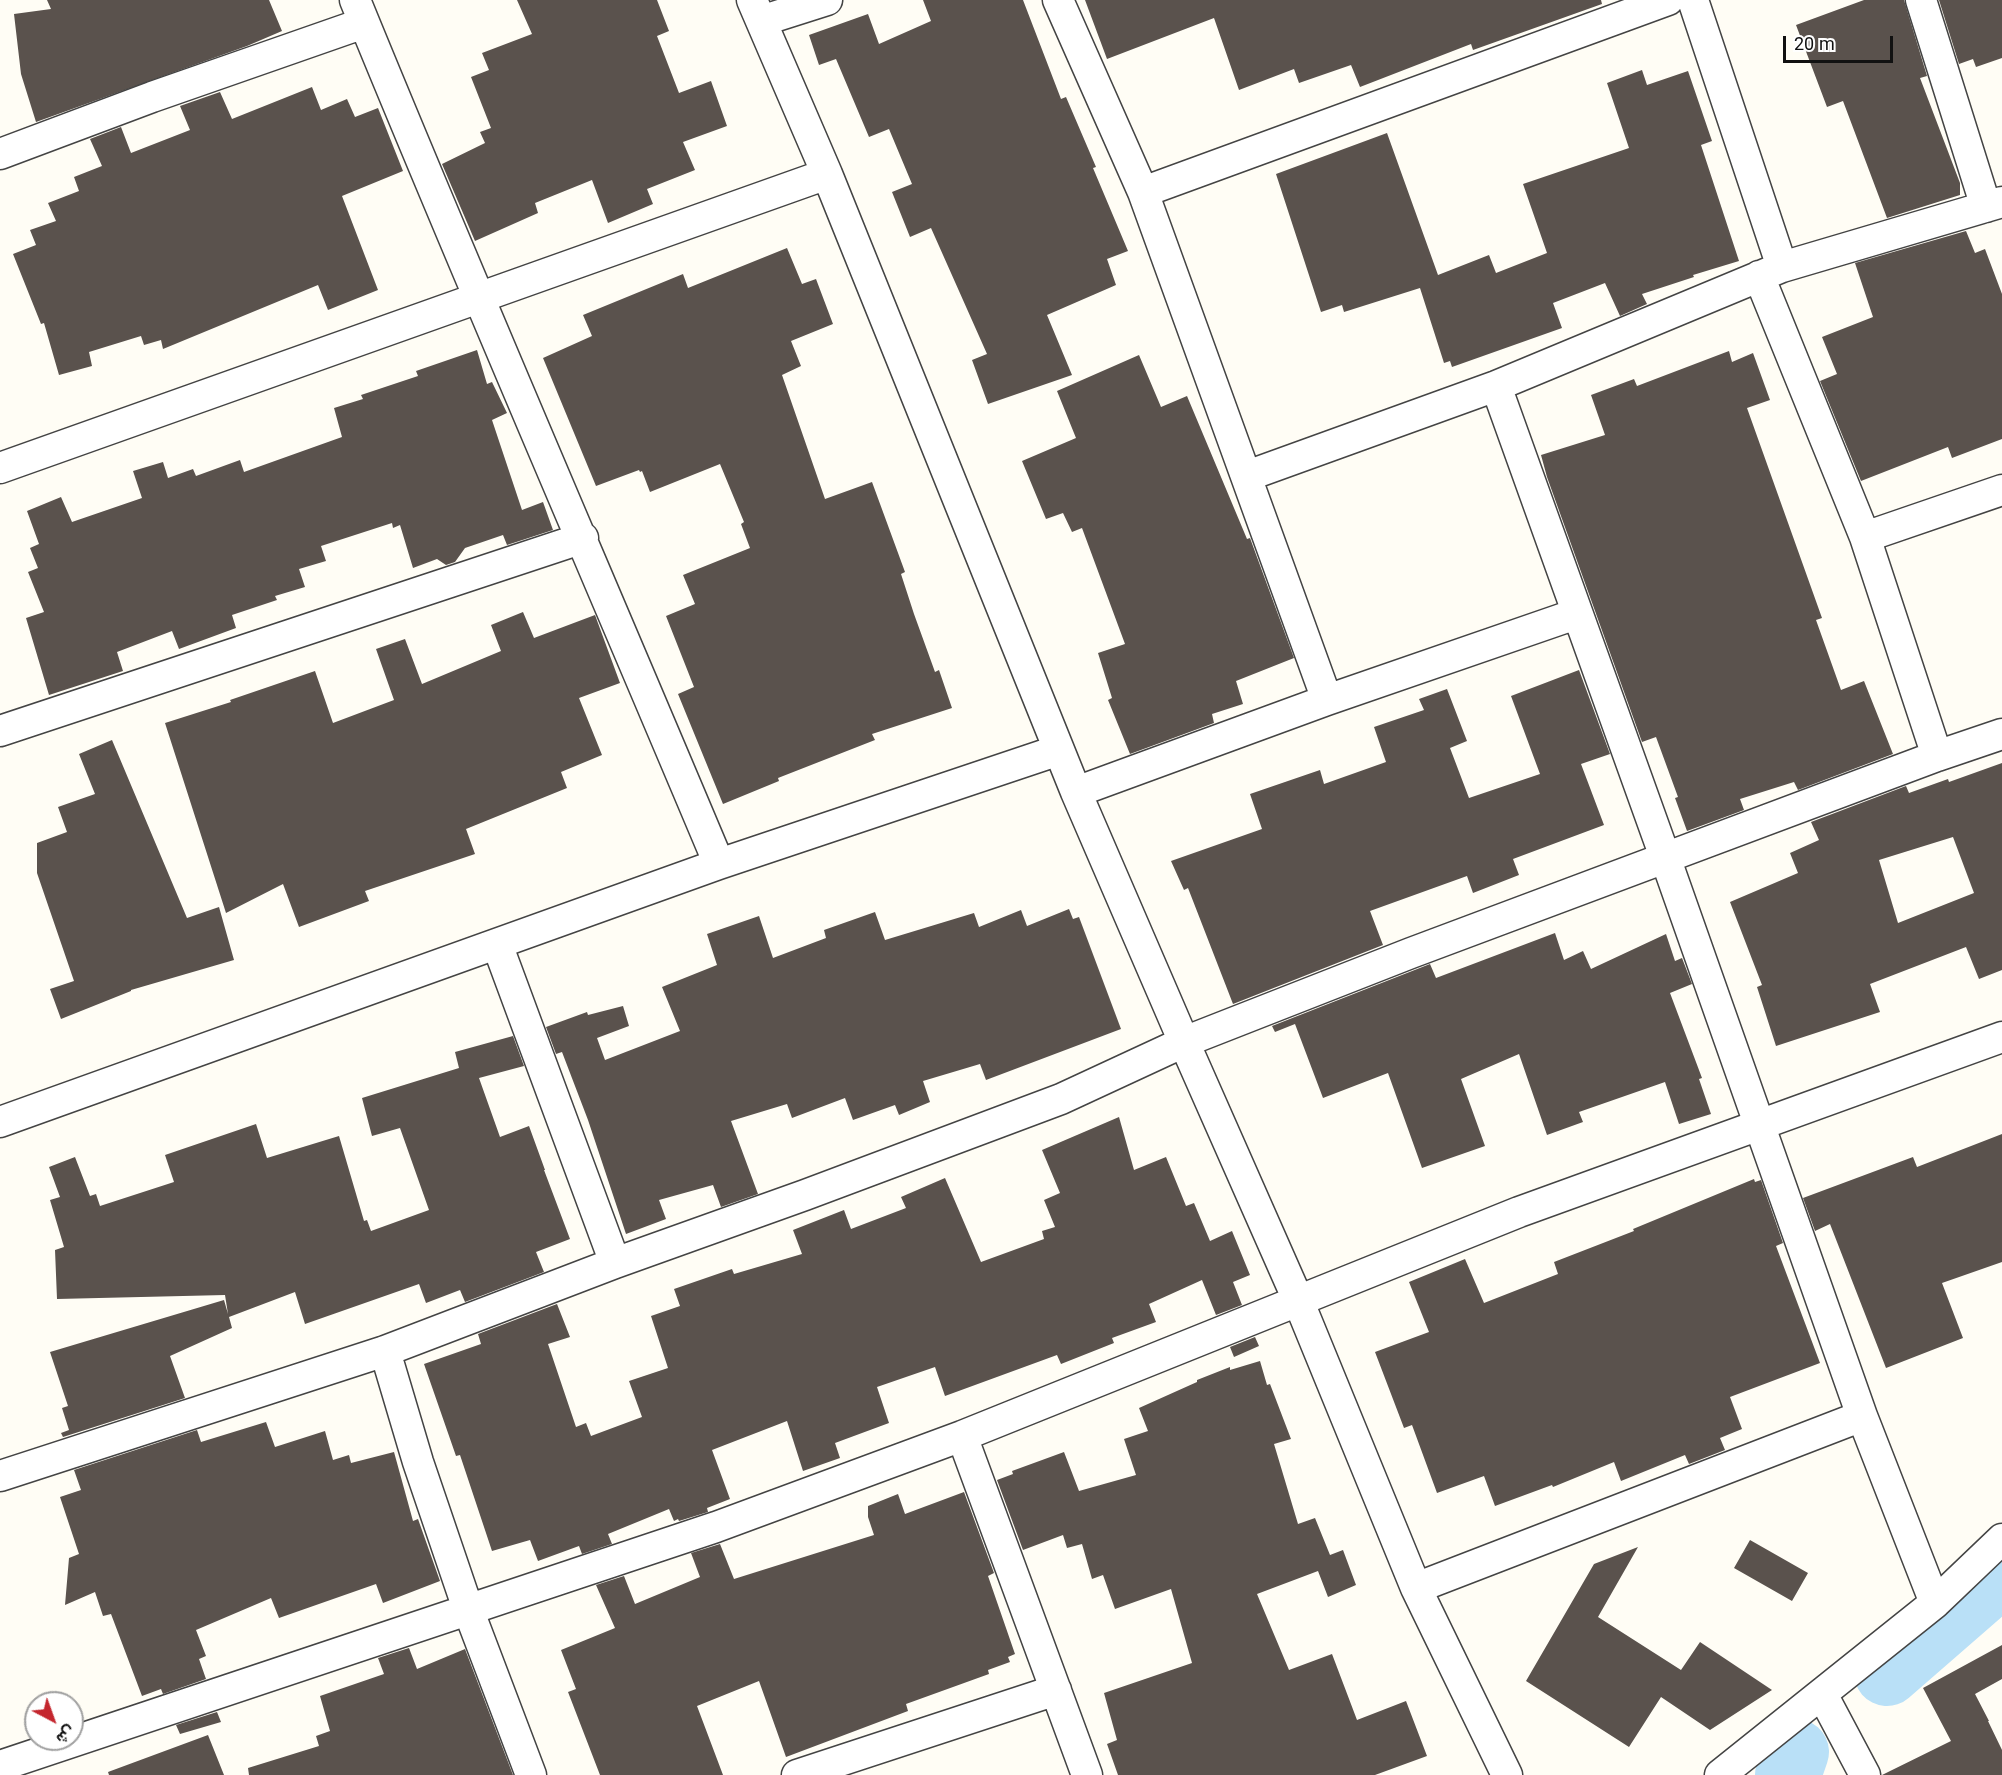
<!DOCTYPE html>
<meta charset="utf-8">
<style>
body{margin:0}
#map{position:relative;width:2002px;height:1775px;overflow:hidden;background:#fffdf5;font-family:Georgia,Vazirmatn,serif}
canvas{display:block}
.north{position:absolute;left:24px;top:1691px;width:60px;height:60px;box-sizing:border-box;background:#fff;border:2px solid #a0a0a0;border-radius:50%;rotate:139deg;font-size:16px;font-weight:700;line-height:24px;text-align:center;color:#111}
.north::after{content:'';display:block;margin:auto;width:21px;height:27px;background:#c4262e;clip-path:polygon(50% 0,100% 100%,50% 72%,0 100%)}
.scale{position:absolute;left:1783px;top:36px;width:110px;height:27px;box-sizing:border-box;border:3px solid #111;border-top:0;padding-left:8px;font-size:18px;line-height:21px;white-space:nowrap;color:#111;-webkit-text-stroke:4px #fff;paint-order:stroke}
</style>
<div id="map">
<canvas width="2002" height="1775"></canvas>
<div class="north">ش</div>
<div class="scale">20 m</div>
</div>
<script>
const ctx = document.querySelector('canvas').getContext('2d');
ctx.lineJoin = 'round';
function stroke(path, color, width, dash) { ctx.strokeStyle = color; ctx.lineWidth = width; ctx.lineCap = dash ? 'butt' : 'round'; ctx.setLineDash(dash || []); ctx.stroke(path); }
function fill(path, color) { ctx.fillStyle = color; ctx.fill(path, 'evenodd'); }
stroke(new Path2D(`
 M1887 1673 2002 1573
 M1788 1775 1796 1752`), '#b9e0f7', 66);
fill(new Path2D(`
 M47 0H269L282 31 247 46 36 122 21 74 14 14 51 9Z
 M517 0H657L669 31 657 36 679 93 711 81 727 126 683 142 695 170 647 189 653 204 608 223 592 180 535 203 538 213 475 241 442 164 485 143 480 132 491 128 471 77 489 70 482 53 532 34Z
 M923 0H1023L1061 99 1066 97 1096 167 1093 168 1128 251 1107 259 1116 285 1047 315 1072 375 988 404 972 360 987 354 931 228 910 237 892 192 912 184 889 129 869 137 836 59 819 65 809 35 868 14 879 44 931 21Z
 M1085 0H1601L1602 4 1473 50 1471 44 1360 87 1351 65 1299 83 1294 69 1239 90 1214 18 1107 59Z
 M1864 0H1904L1927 76 1920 78 1960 183V195L1887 218 1843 101 1827 107 1796 25Z
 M1939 0H2002V58L1976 67 1973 59 1959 64Z
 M1642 70 1647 85 1688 71 1712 141 1701 145 1739 261 1693 275 1694 277 1642 294 1647 304 1620 316 1605 283 1553 303 1562 328 1452 367 1450 361 1444 363 1420 288 1344 312 1342 305 1321 312 1276 174 1387 133 1438 275 1489 255 1496 273 1547 253 1523 184 1629 148 1607 83Z
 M312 87 321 110 347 99 355 117 378 108 403 171 342 196 378 290 328 310 318 285 163 349 161 340 144 345 141 336 89 352 92 366 59 375 44 323 41 324 13 254 36 245 30 230 56 221 48 203 79 191 74 177 102 166 90 139 121 127 131 153 190 130 180 106 220 92 232 119Z
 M1966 231 1975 253 1985 249 2002 294V439L1952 458 1948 447 1861 481 1820 381 1837 374 1822 337 1873 317 1855 263Z
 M787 248 802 284 816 279 833 324 791 341 801 366 782 375 825 499 872 482 905 572 901 574 914 614 935 672 939 670 952 708 872 734 875 740 778 778 779 781 723 804 678 694 694 687 666 616 695 604 683 575 750 548 741 524 744 522 720 464 650 492 642 471 640 472 639 470 596 486 543 358 592 336 583 315 683 274 688 288Z
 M477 350 487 384 492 382 507 413 492 420 522 510 543 502 553 530 507 545 503 535 465 548 455 562 446 565 437 559 413 568 400 525 393 528 392 523 321 546 326 561 299 569 305 587 275 596 277 600 232 615 236 628 179 649 172 631 117 652 123 671 49 695 26 618 44 612 28 572 38 568 30 548 39 544 27 511 61 497 72 522 142 498 133 471 163 462 168 478 193 469 196 476 240 460 244 472 342 437 334 408 363 399 361 395 418 376 416 371Z
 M1729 351 1732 362 1753 353 1770 400 1747 408 1822 618 1816 620 1841 690 1864 681 1893 754 1798 790 1794 782 1740 799 1744 810 1687 831 1675 798 1678 797 1656 737 1642 742 1547 477 1541 455 1605 435 1591 395 1634 379 1637 386Z
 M1139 355 1161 407 1187 396 1247 539 1250 538 1294 658 1236 681 1243 704 1212 714 1214 723 1130 754 1108 700 1112 698 1098 653 1125 644 1082 528 1072 532 1063 513 1046 519 1022 461 1076 438 1057 391Z
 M523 612 534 638 595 615 620 683 579 698 602 755 561 772 567 788 466 829 475 854 365 891 369 901 299 927 283 884 226 913 165 723 231 702 230 700 315 671 333 723 394 700 376 649 405 639 422 684 501 651 491 625Z
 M1579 670 1610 754 1581 764 1604 825 1513 859 1519 875 1473 893 1467 876 1370 911 1383 945 1233 1004 1188 888 1184 890 1171 861 1262 829 1250 794 1320 770 1324 784 1386 762 1374 727 1424 710 1419 699 1447 689 1467 741 1450 748 1469 798 1540 774 1511 696Z
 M112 740 187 918 219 907 234 960 131 990V991L61 1019 50 989 74 981 37 873V843L67 832 58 807 95 794 79 754Z
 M2002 763V970L1979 979 1966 947 1870 984 1880 1012 1776 1046 1757 987 1762 985 1730 902 1798 873 1790 853 1819 840 1811 822 1906 786 1909 793 1948 779 1949 782ZM1953 837 1974 893 1898 923 1879 860Z
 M1069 909 1073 919 1079 917 1121 1029 986 1080 980 1064 923 1081 930 1102 899 1115 895 1105 853 1120 845 1098 792 1118 787 1104 731 1121 758 1194 721 1207 713 1185 659 1200 666 1219 626 1234 588 1120 562 1052 556 1054 546 1027 587 1012 588 1015 623 1006 629 1026 597 1038 605 1060 680 1031 662 987 717 965 707 934 759 916 773 958 826 938 824 930 875 912 885 940 974 913 979 927 1021 910 1027 926Z
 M1555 933 1564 960 1583 951 1591 969 1666 934 1675 961 1682 958 1692 984 1670 993 1702 1078 1699 1079 1711 1114 1679 1124 1665 1082 1579 1112 1583 1122 1547 1135 1519 1054 1461 1079 1485 1146 1422 1168 1388 1073 1323 1098 1295 1024 1275 1032 1272 1026 1430 964 1436 978Z
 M513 1036 524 1066 479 1078 500 1137 529 1126 545 1170H544L570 1239 536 1252 544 1272 465 1302 460 1290 426 1303 419 1284 305 1324 295 1292 229 1317 232 1328 170 1356 185 1398 63 1437 61 1433 69 1430 62 1408 68 1406 50 1352 224 1300 228 1314 225 1295 57 1299 55 1250 64 1247 50 1200 60 1197 49 1167 75 1157 90 1196 96 1194 100 1206 174 1182 165 1155 256 1124 267 1158 339 1136 364 1221 367 1220 371 1231 429 1210 400 1128 372 1136 362 1098 459 1068 455 1052Z
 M1119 1117 1134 1170 1166 1157 1186 1206 1194 1203 1210 1241 1232 1231 1250 1275 1233 1282 1242 1305 1216 1315 1202 1280 1149 1304 1156 1322 1112 1338 1114 1343 1061 1364 1057 1355 945 1396 935 1367 877 1387 889 1423 835 1443 840 1458 803 1471 787 1421 712 1450 730 1499 707 1508 708 1512 679 1521 678 1519 674 1521 669 1509 608 1534 612 1544 582 1554 579 1546 538 1561 530 1540 492 1551 460 1455 456 1456 424 1364 481 1344 478 1334 557 1304 570 1337 548 1344 576 1427 586 1423 591 1436 642 1417 629 1381 668 1368 651 1316 680 1306 674 1289 732 1269 734 1274 802 1254 793 1230 844 1210 851 1229 906 1208 901 1197 945 1178 981 1262 1044 1239 1042 1231 1055 1227 1044 1200 1060 1193 1042 1150Z
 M2002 1134V1262L1942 1283 1963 1338 1886 1368 1830 1224 1815 1231 1803 1198 1913 1157 1917 1167Z
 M1754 1179 1755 1182 1761 1180 1783 1243 1776 1246 1820 1363 1730 1397 1742 1429 1720 1438 1725 1450 1689 1464 1685 1455 1621 1481 1614 1462 1553 1487 1552 1485 1495 1506 1484 1476 1437 1493 1412 1425 1404 1428 1375 1352 1429 1332 1409 1282 1465 1259 1484 1303 1558 1274 1554 1262 1634 1231 1633 1229Z
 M1255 1337 1259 1346 1234 1357 1230 1347Z
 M1260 1361 1267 1385 1270 1384 1291 1439 1274 1444 1298 1524 1315 1518 1330 1555 1343 1550 1356 1585 1328 1597 1318 1571 1257 1594 1289 1670 1332 1654 1357 1720 1406 1701 1427 1756 1375 1775H1118L1107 1744 1117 1740 1104 1693 1192 1663 1171 1589 1115 1609 1103 1575 1092 1579 1082 1544 1067 1548 1063 1535 1023 1550 997 1480 1013 1474 1012 1471 1064 1452 1079 1491 1136 1475 1124 1439 1148 1431 1139 1408 1197 1382V1380L1230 1367V1370Z
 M266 1422 275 1447 325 1431 333 1460 349 1455 351 1463 394 1452 413 1521 418 1519 440 1581 383 1603 376 1584 279 1618 271 1598 196 1630 206 1656 199 1659 206 1679 163 1694 161 1689 142 1696 111 1614 103 1616 95 1592 65 1605 69 1558 79 1554 60 1497 81 1490 74 1470 197 1430 201 1442Z
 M964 1492 994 1573 988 1576 1015 1654 1008 1657 1010 1662 988 1670 989 1674 906 1704 908 1711 786 1757 759 1681 697 1706 723 1775H600L568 1692 576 1689 561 1650 615 1628 596 1585 624 1576 635 1604 700 1577 691 1553 720 1544 734 1579 874 1535 868 1517V1506L898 1494 905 1514Z
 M1750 1540 1808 1573 1792 1601 1734 1568Z
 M1638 1547 1598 1617 1681 1670 1700 1642 1772 1690 1710 1730 1661 1697 1629 1747 1526 1681 1594 1564Z
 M2002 1645V1679L1975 1694 1989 1721H1988L2002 1750V1775H1882L1951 1741 1923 1688Z
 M409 1648 417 1669 465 1649 513 1775H249L248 1768 319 1746 316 1736 330 1731 320 1696 384 1674 378 1658Z
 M217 1712 221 1722 180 1734 176 1725Z
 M208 1735 224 1775H109L108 1772Z`), '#5a524d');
const street = new Path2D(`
 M355 0C473 289 598 576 719 864
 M752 0 827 174 1076 792 1184 1042 1298 1300 1416 1588 1507 1775
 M1058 0 1143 192 1327 700
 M1693 0 1782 267
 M1921 0 1986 207
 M761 21 827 0
 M0 154 152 97 364 23
 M1143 192 1668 0
 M1759 276 1865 537
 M1496 386 1665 857 1862 1416 1935 1603
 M0 468 827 174
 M1247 476 1496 386 1782 267 2002 202
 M0 731 583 538
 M1937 756 1865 537 2002 490
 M1076 792 1327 700 1576 614
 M497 944 615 1263
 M0 1122 719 864 1059 750
 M385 1351 418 1462 468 1609 531 1775
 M962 1436 1087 1775
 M0 1476 385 1351 615 1263 805 1195 1061 1099 1184 1042 1411 953 1937 756 2002 734
 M1416 1588 1862 1416
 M1822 1694 1865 1775
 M0 1766 716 1527 962 1436 1519 1212 2002 1037
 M797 1775 1056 1690
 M1720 1775 1935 1603 2002 1539`);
stroke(street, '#444', 33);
stroke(street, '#fff', 30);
</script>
